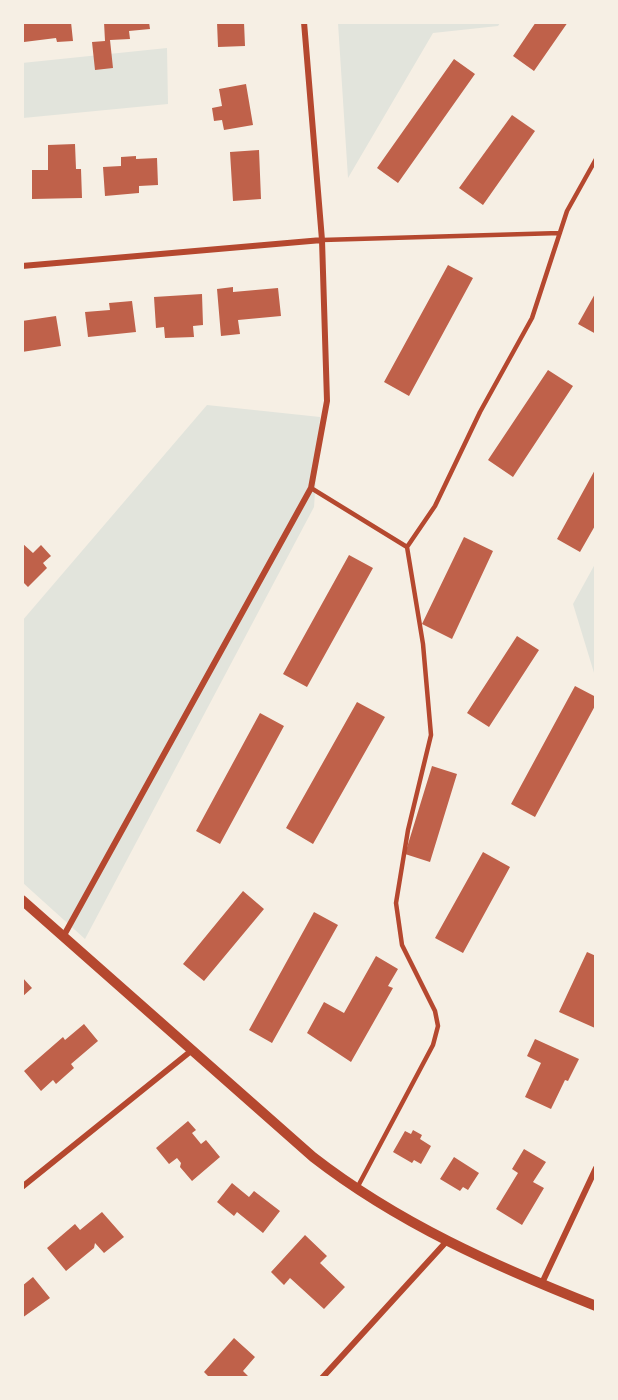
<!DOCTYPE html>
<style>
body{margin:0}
#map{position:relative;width:618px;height:1400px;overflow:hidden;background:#f6efe4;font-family:"Noto Serif",serif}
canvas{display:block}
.frame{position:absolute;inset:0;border:24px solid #f6efe4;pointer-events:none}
</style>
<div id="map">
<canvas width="618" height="1400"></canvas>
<div class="frame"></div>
</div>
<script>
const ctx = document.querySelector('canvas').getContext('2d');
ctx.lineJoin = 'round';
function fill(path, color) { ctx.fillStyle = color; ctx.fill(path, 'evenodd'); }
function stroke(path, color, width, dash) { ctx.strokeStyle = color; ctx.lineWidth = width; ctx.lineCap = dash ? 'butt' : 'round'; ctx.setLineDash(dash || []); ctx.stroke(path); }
fill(new Path2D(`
 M338 23V22L500 23 498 26 433 33 348 178Z
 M167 48 168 104 23 118 22 63Z
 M207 405 320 417 314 507 85 939 23 883 22 621Z
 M595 564H596L595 676 573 604Z`), '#e2e4dc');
fill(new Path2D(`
 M22 22H71L73 41 57 42 56 38 24 42Z
 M104 22H149L150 29 129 31 130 39 110 40 113 68 95 70 92 42 105 41Z
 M217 22H244L245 46 218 47Z
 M536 22H568L534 71 513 56Z
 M454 59 475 74 398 183 377 168Z
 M246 84 253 125 224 130 222 120 214 121 212 108 222 106 219 89Z
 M512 115 535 131 483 205 459 188Z
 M75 144 76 169H81L82 198 32 199V170H48V145Z
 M259 150 261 199 233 201 230 152Z
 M136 156V159L157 158 158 185 139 186V193L105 196 103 167 121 166V157Z
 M448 265 473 278 409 396 384 382Z
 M233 287V292L278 288 281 316 238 320 240 334 221 336 217 289Z
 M596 292V334L578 324Z
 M202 294 203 325 193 326 194 337 165 338 164 327 156 328 154 297Z
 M132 301 136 332 88 337 85 312 110 310 109 303Z
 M56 316 61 346 22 352V321Z
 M548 370 573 386 513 477 488 460Z
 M596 468V524L580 552 557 539Z
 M464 537 493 551 452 639 422 624Z
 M22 543 33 553 41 545 51 556 43 563 47 568 28 587 22 581Z
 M349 555 373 568 307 687 283 674Z
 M517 636 539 650 489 727 467 713Z
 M575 686 596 697V704L535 817 511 804Z
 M357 702 385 717 313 844 286 828Z
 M260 713 284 726 220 844 196 831Z
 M432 766 457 774 430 862 405 854Z
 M483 852 510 867 463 953 435 938Z
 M243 891 264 909 204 981 183 964Z
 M314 912 338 925 272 1043 249 1030Z
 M587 952 596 956 595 1028 559 1012Z
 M376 956 398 969 388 986 393 988 351 1062 307 1033 324 1002 344 1013Z
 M22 977 32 988 22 997Z
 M84 1024 98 1041 71 1064 74 1068 56 1084 53 1080 41 1091 24 1071 63 1037 65 1040Z
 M535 1039 579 1059 568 1081 565 1080 551 1109 525 1097 541 1063 527 1056Z
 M188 1121 196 1130 192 1133 201 1144 206 1140 220 1157 192 1181 180 1167 181 1163 177 1158 169 1164 156 1148Z
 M413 1130 422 1135 420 1139 431 1146 421 1164 414 1160 412 1163 393 1152 405 1131 411 1134Z
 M524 1149 546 1162 533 1182 544 1188 522 1225 496 1209 518 1173 512 1169Z
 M454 1157 479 1173 468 1190 463 1187 460 1191 440 1179Z
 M232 1183 249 1197 254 1191 280 1211 263 1233 237 1212 234 1216 217 1202Z
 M102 1212 124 1237 104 1253 95 1243 94 1248 66 1271 47 1248 75 1224 80 1230Z
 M305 1235 327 1256 320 1263 345 1287 324 1309 290 1278 284 1285 271 1272Z
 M33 1277 50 1298 22 1318V1286Z
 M234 1338 255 1357 243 1371 248 1376 210 1378 204 1372Z`), '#bf614a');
stroke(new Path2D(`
 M322 240 560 233
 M311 488 407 547
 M357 1188 433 1045 438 1026 435 1011 402 945 396 903 408 830 431 735 423 644 407 547 435 506 480 412 532 318 567 211 596 159`), '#b5482f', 4.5);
stroke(new Path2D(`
 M22 266 322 240
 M63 937 311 488 327 401 322 240 304 22
 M22 1187 191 1051
 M542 1283 596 1168
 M322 1378 446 1242`), '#b5482f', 6);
stroke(new Path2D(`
 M22 900 313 1157C398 1223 495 1266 596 1306`), '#b5482f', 10);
</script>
